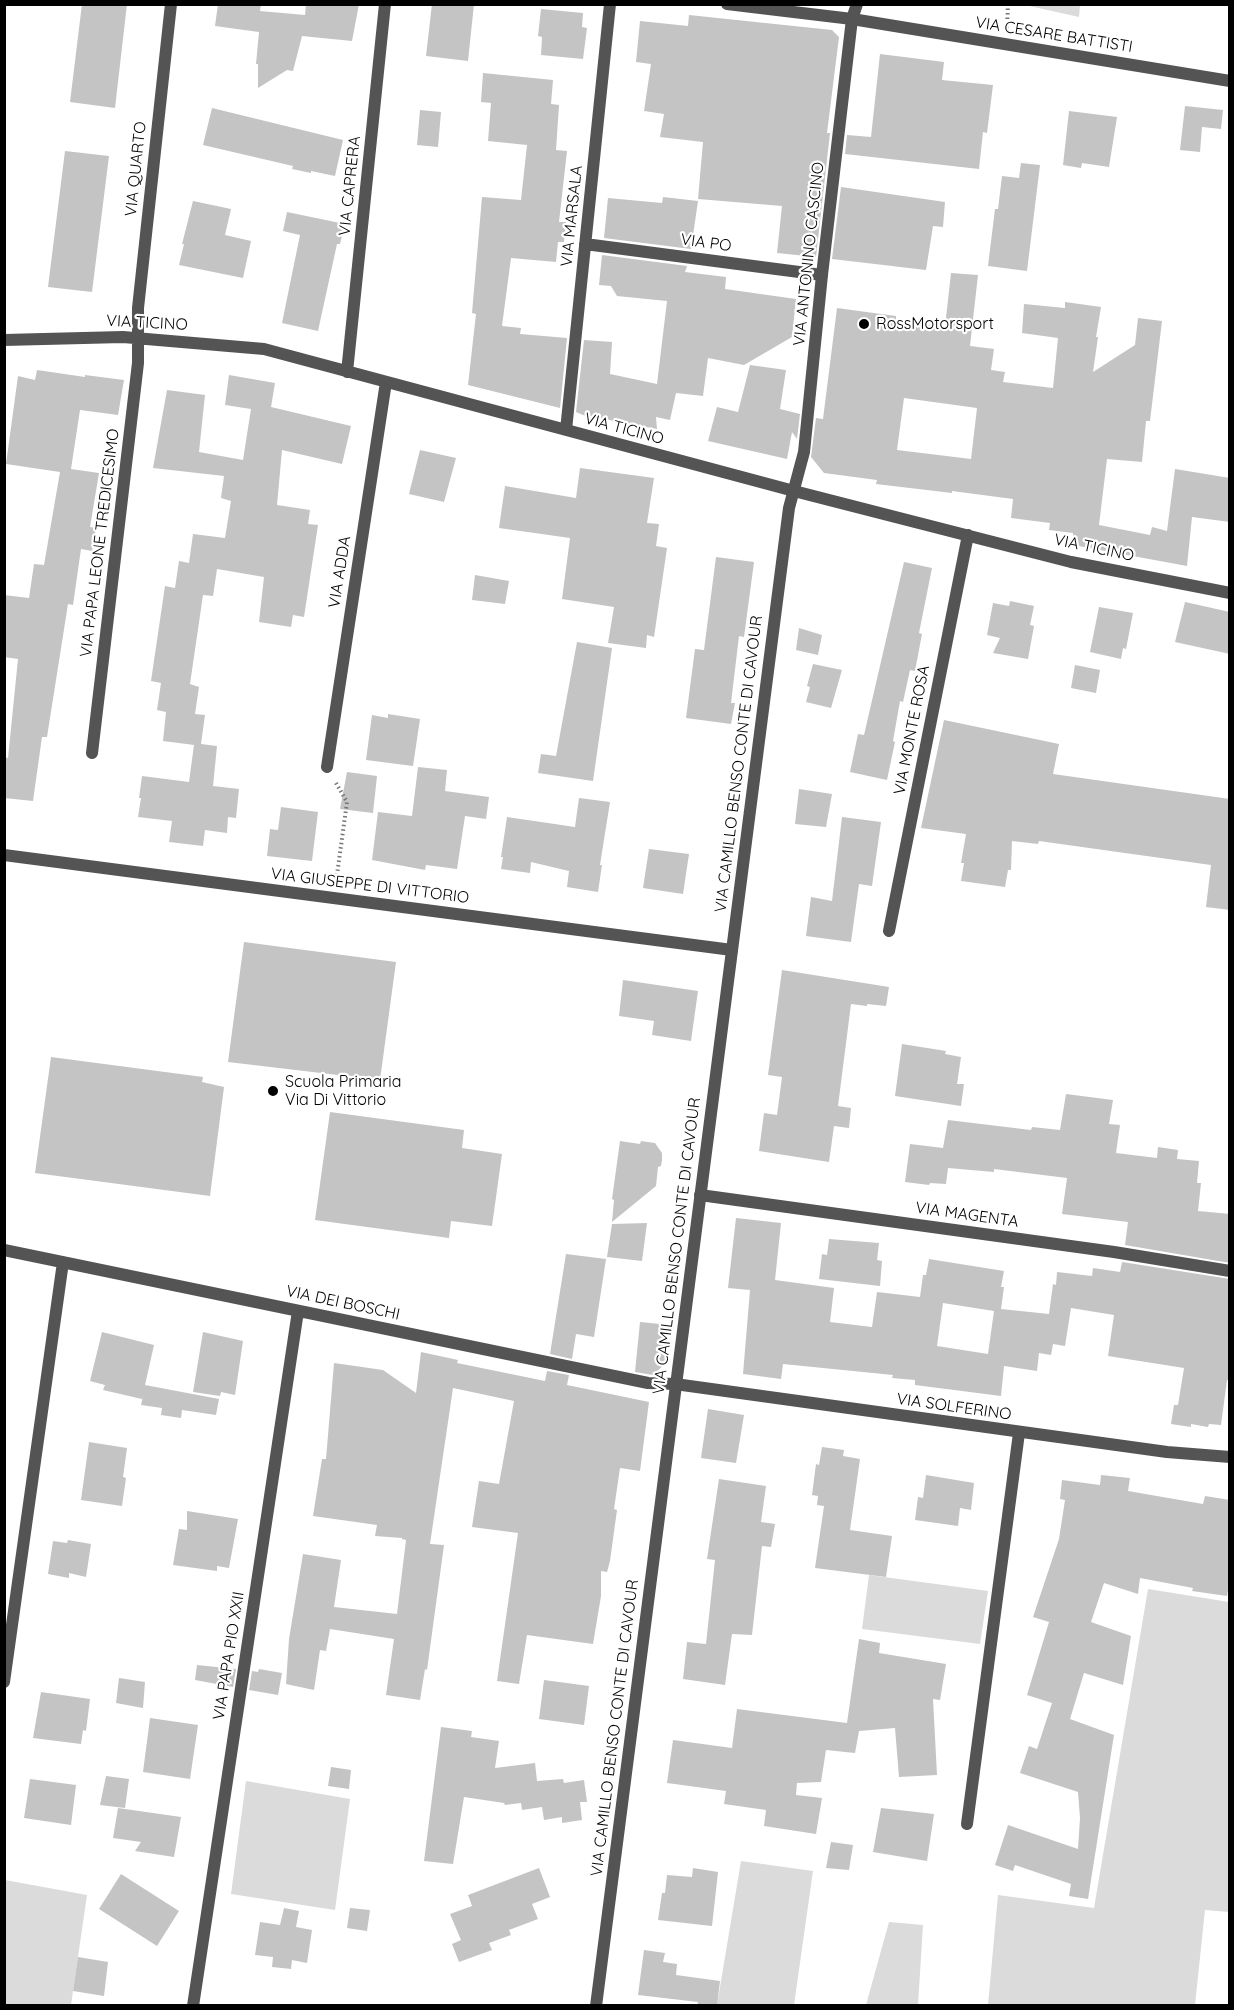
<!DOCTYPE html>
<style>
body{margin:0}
#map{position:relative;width:1234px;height:2010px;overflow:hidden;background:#fff;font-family:Quicksand,sans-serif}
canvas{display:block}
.frame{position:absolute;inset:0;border:6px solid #000;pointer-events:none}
</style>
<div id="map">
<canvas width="1234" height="2010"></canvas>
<div class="frame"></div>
</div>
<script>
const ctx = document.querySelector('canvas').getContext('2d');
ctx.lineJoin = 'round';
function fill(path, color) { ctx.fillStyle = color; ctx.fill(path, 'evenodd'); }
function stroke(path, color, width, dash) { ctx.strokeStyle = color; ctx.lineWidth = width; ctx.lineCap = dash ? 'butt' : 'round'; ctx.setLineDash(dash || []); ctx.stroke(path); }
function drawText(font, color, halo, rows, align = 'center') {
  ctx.font = font + ' Quicksand,sans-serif'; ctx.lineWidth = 4.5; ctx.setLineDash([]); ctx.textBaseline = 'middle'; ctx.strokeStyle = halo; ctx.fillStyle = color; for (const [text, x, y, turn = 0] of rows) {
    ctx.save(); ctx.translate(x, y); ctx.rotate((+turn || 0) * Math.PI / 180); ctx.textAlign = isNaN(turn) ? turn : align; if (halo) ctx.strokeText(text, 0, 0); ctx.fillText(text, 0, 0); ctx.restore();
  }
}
fill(new Path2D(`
 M1025 5H1080L1079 17Z
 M869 1575 988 1591 980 1644 862 1629Z
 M1148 1589 1229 1602V1912L1205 1910 1195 2005H988L998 1895 1094 1908Z
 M246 1781 350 1799 335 1910 231 1894Z
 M741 1861 813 1871 794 2005H717Z
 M5 1880 87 1895 71 2005H5Z
 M889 1922 923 1925 918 2005H866Z`), '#dbdbdb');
fill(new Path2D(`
 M82 4H127L115 108 70 102Z
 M218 4H261L260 11 305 15 306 4H359L352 41 302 36 293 71 287 70 258 88V64H256L259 32 215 26Z
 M432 4H474L468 61 426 56Z
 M541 9 583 13 582 27 587 28 583 59 541 55 542 37 538 36Z
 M689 15 832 30 839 37 827 133H830L816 257 777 253 782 206 698 199 703 142 660 137 664 114 644 111 651 64 636 62 640 21 688 26Z
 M880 54 944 62 942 80 993 85 987 133 983 132 979 169 845 154 847 135 871 137Z
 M483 73 553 80 551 104 559 105 556 150 567 151 559 222H566L564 242H558L556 262 511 258 502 326 521 328 520 334 567 338 560 408 468 385 476 314 472 313 482 197 521 200 527 145 488 141 491 103 481 102Z
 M1185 106 1223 110 1221 129 1202 127 1200 152 1180 150Z
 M212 108 343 140 335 176 311 171V173L292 169 293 166 203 145Z
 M420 110 441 112 438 147 417 145Z
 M1069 111 1117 117 1109 167 1082 163 1081 168 1063 165Z
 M65 151 109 156 92 292 48 287Z
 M1021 163 1040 165 1027 271 988 266 995 209H998L1002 176 1019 178Z
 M841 187 945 202 943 227 933 226 926 270 832 259Z
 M663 197 698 201 691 249 604 238 608 198 662 203Z
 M193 201 231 209 225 235 251 241 243 278 179 265 184 244H182Z
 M287 212 345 224 340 244H337L318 331 282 323 300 235 283 231Z
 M602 255 687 266 685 272 726 277 725 289 796 299 792 337 744 365 708 358 703 396 676 393 670 420 656 417 657 429 583 415 576 412 584 340 612 342 610 374 657 384 667 301 617 296 611 286 599 285Z
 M951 273 978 275 970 346 994 349 991 370 1005 372 1003 382 1053 388 1058 338 1022 333 1024 304 1065 308V302L1101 307 1096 337H1098L1093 372 1135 345 1138 318 1162 321 1150 421H1146L1142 462 1107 459 1099 525 1150 535 1152 527 1167 531 1175 469 1230 478V522L1192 517 1187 566 1073 545V533L1049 530 1050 523 1011 518 1013 499 952 491V493L876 484 877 480 824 473 811 457 816 418 823 419 837 308 896 316V320L945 327ZM904 398 977 408 971 459 897 450Z
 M750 365 786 370 780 409 800 414 797 439 792 432 787 459 708 441 717 407 738 412Z
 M37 370 85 377V375L124 380 118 415 80 410 71 469 99 473 90 527 96 528 92 551 81 549 73 605 68 604 47 737H42L33 801 4 798V757L8 758 18 659 4 657V595L29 598 34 564 44 565 60 472 6 464 18 376 35 380Z
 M229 375 275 383 271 407 351 426 342 464 282 450 277 505 310 510 308 524 318 525 304 617 293 615 291 627 259 622 264 577 217 569 213 596 203 595 190 684 199 687 195 714 205 715 201 744 217 746 213 786 239 789 236 818 228 817 227 833 205 830 203 846 169 842 172 821 138 817 141 798H139L142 776 189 782 194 745 163 741 166 712 157 710 161 683 151 681 161 613 165 586 175 588 179 561 189 563 193 534 225 538 231 501 221 498 224 476 153 468 167 390 205 395 199 452 243 460 251 409 225 405Z
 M420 450 456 458 444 502 409 494Z
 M580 468 654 478 647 523 659 524 656 546 667 548 654 637 647 635 646 648 608 643 614 607 562 599 570 538 499 528 505 486 576 498Z
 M716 557 754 562 744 637 739 636 731 703H735L731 724 686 718 695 649 704 650Z
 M904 562 932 568 919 633 922 634 915 671 910 670 903 702 900 701 893 741 895 742 887 780 850 772 858 734 864 735Z
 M475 575 509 581 505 604 472 600Z
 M1010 601 1034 606 1030 625 1034 626 1028 659 993 653 1000 638 987 635 993 603 1009 606Z
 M1185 602 1230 612V654L1175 642Z
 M1099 607 1133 613 1126 649 1123 648 1121 659 1090 652Z
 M799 628 822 635 818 655 796 650Z
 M577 642 612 648 593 781 538 773 541 754 556 756Z
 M813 664 842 670 831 708 806 702 810 687 807 686Z
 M1075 665 1100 670 1096 693 1071 688Z
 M388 714 420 719 413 766 366 760 372 715 388 718Z
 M944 720 1059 744 1053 774 1230 799V910L1206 907 1211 865 1039 841 1038 844 1012 841 1011 870H1008L1005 887 961 881 964 863H961L966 834 921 828Z
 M418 767 447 770 445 791 489 797 486 819 465 816 457 869 426 865 425 870 372 860 378 812 412 816Z
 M347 772 377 776 373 813 340 809Z
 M799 789 832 794 826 827 795 824Z
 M579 798 610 802 600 865H602L598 892 567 887 569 871 531 862 530 873 501 869 503 857H501L507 817 575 827Z
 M281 807 318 812 312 861 267 856 270 829 278 830Z
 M842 817 881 822 872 886 859 884 851 942 806 936 811 897 832 901Z
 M649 849 689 854 683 894 643 888Z
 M244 942 396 962 380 1080 228 1062Z
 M782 970 889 987 886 1006 867 1004V1006L851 1004 838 1106 851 1108 849 1128 834 1126 829 1162 759 1151 764 1113 777 1115 782 1077 768 1075Z
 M623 980 698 991 691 1041 652 1035 654 1021 619 1016Z
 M902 1044 946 1051 945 1054 961 1057 957 1084H964L961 1106 895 1096Z
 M51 1057 203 1077 202 1082 224 1087 210 1196 35 1173Z
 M1066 1094 1113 1100 1109 1124 1120 1125 1116 1153 1157 1158 1158 1147 1178 1150 1177 1159 1199 1161 1197 1183H1201L1198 1211 1230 1214V1263L1125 1245 1128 1222 1062 1214 1067 1178 994 1169V1172L948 1168 946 1184 930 1183 929 1185 905 1182 910 1144 943 1148 948 1120 1031 1130 1032 1127 1060 1130Z
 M330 1112 464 1130 462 1148 502 1154 492 1226 451 1221 449 1238 315 1220Z
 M620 1141 640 1144 641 1141 655 1143 662 1153V1160L661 1166 658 1167 656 1186 612 1222 614 1200 612 1199Z
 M736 1218 781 1223 775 1280 834 1288 830 1322 872 1327 877 1292 920 1297 923 1275H926L929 1259 1004 1271 1001 1287H1004L1001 1309 1049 1314 1053 1284 1056 1285 1057 1272 1092 1276 1093 1268 1120 1272 1122 1262 1230 1279V1380H1227L1221 1425 1209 1424 1208 1427 1191 1424V1427L1171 1424 1174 1405H1178L1184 1368 1108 1356 1114 1315 1071 1308 1065 1346 1053 1344 1051 1355 1039 1353 1037 1371 1004 1366 1001 1396 915 1385V1380L892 1378 893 1375 783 1364 781 1379 743 1374 750 1290 728 1288ZM943 1303 994 1311 988 1354 937 1346Z
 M647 1223 642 1261 607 1257 612 1224Z
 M829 1239 879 1243 877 1260 882 1261 880 1286 819 1279 822 1254 827 1255Z
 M566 1254 606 1259 594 1337 576 1334 572 1359 550 1354Z
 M640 1322 670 1325 666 1363 653 1375 635 1372Z
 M102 1332 154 1345 145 1385 219 1399 216 1415 182 1410 181 1418 161 1415 162 1408 141 1405 143 1396 142 1399 103 1390 105 1385 90 1381Z
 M203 1332 243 1341 235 1395 221 1392 220 1396 193 1392Z
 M421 1352 458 1360 457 1363 545 1381 547 1371 569 1375 567 1385 649 1402 640 1471 620 1468 614 1509 617 1510 610 1561 607 1572 601 1571V1596L593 1644 527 1635 519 1684 497 1681 518 1533 472 1527 479 1481 499 1484 514 1401 453 1388 430 1544 444 1545 427 1670 425 1669 420 1700 386 1695 394 1639 330 1629 326 1651 320 1650 314 1690 286 1684 289 1639 303 1554 341 1560 334 1607 397 1614 406 1540 402 1539V1538L375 1536 377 1525 313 1516 322 1459H326L334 1363 383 1370 416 1393Z
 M708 1409 744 1415 736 1463 701 1458Z
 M89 1442 127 1448 123 1477 126 1478 122 1506 81 1500Z
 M822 1447 844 1450 843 1456 860 1459 850 1530 892 1536 886 1577 815 1568 824 1506 817 1505 818 1496 812 1495 816 1464 819 1465Z
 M926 1475 974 1483 971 1510 960 1508 958 1526 915 1520 918 1497 923 1498Z
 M1101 1475 1130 1478 1128 1491 1203 1504 1205 1496 1230 1500V1579L1227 1596 1192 1591 1193 1588 1140 1578 1138 1594 1104 1583 1091 1622 1131 1636 1123 1685 1084 1673 1070 1719 1114 1735 1088 1899 1069 1896 1071 1884 1015 1865 1013 1871 995 1865 1008 1825 1078 1849 1080 1818 1078 1792 1020 1773 1029 1746 1037 1749 1052 1703 1027 1695 1049 1622 1033 1617 1059 1539 1065 1500 1060 1499 1062 1480 1100 1485Z
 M719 1479 766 1486 761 1522 775 1524 771 1547 762 1546 752 1635 732 1634 725 1685 683 1679 687 1642 706 1644 715 1560 707 1559Z
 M187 1511 238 1519 229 1568 217 1566V1571L173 1565 179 1529 187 1530Z
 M68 1540 91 1544 86 1577 69 1573V1578L48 1574 53 1541 67 1543Z
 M859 1639 880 1643 879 1653 946 1664 940 1700 933 1699 937 1775 899 1777 895 1728 859 1731 855 1753 826 1750 821 1782 797 1783 796 1795 822 1798 816 1834 764 1826 766 1810 724 1804 726 1791 667 1783 673 1740 732 1748 737 1709 847 1723Z
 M197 1665 236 1669 233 1687 195 1680Z
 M259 1669 282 1673 278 1695 249 1690 252 1671 258 1672Z
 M119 1678 145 1682 143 1708 116 1703Z
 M544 1680 589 1686 584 1725 539 1719Z
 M41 1692 90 1699 86 1731 83 1730 81 1744 33 1738Z
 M150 1718 198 1725 190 1779 143 1772Z
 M441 1727 472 1731 471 1737 499 1741 495 1768 535 1763 537 1781 563 1779 564 1783 584 1780 587 1802H580L582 1820 562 1823V1817L544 1820 542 1807 522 1810 521 1803 505 1805 504 1803 464 1797 453 1864 424 1861Z
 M331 1767 351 1770 349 1789 328 1786Z
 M106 1776 129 1779 125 1808 100 1805Z
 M30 1779 76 1785 71 1825 24 1818Z
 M118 1808 181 1817 174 1857 135 1851 141 1842 113 1838Z
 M881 1808 934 1814 927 1861 873 1852Z
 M831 1842 853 1845 849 1870 826 1868Z
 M539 1868 550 1897 532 1904 538 1919 509 1930 511 1935 489 1943 492 1950 459 1962 452 1944 461 1940 450 1914 472 1906 468 1895Z
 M693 1868 718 1872 712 1926 658 1920 662 1893H665L667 1875 692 1877Z
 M121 1874 179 1911 157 1946 99 1909Z
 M284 1908 299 1911 296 1927 312 1930 307 1963 292 1960 291 1969 272 1967 273 1957 255 1955 260 1922 280 1925Z
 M350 1908 370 1910 367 1931 347 1928Z
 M644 1950 665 1953 663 1962 677 1964 676 1975 720 1981 717 2006H697L698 2002 638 1995Z
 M78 1957 108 1962 104 1996 73 1991Z`), '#c4c4c4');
stroke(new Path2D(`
 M1007 28 1008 4
 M336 783 347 802 336 882`), '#767676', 4, [1.5, 3]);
stroke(new Path2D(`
 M967 1824 1019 1433`), '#545454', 12);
stroke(new Path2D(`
 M727 4 852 19 1230 81
 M585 244 822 275
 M4 340 123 337 264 349 794 491 1071 562 1230 593
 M347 372 385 4
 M566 430 610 4
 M92 753 138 363V308L171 4
 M327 767 386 382
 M4 855 732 950
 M889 931 968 535
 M700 1195 1114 1252 1230 1271
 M4 1250 648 1383 675 1384 1167 1452 1230 1457
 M4 1682 63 1262
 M193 2006 298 1311`), '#545454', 12);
stroke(new Path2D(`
 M596 2006 789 508 804 452 822 275 852 19 857 4`), '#545454', 12);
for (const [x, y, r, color] of [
 [864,324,6,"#000"],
 [273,1091,6,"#000"]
]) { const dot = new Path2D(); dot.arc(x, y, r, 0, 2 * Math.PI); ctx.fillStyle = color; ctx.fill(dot); stroke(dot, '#fff', 2); }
drawText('16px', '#000', '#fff', [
 ["VIA CESARE BATTISTI",1054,35,9],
 ["VIA QUARTO",136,169,-84],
 ["VIA CAPRERA",350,186,-84],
 ["VIA MARSALA",572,216,-84],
 ["VIA PO",706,243,8],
 ["VIA ANTONINO CASCINO",809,254,-84],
 ["VIA TICINO",147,323,3],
 ["VIA TICINO",624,429,15],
 ["VIA PAPA LEONE TREDICESIMO",100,543,-83],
 ["VIA TICINO",1094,548,12],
 ["VIA ADDA",340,572,-81],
 ["VIA MONTE ROSA",912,730,-79],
 ["VIA CAMILLO BENSO CONTE DI CAVOUR",739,764,-83],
 ["VIA GIUSEPPE DI VITTORIO",370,886,7],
 ["VIA MAGENTA",967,1215,8],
 ["VIA CAMILLO BENSO CONTE DI CAVOUR",677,1246,-83],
 ["VIA DEI BOSCHI",343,1303,12],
 ["VIA SOLFERINO",954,1407,8],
 ["VIA PAPA PIO XXII",229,1656,-81],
 ["VIA CAMILLO BENSO CONTE DI CAVOUR",615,1728,-83]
]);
drawText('16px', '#000', '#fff', [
 ["RossMotorsport",876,324],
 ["Scuola Primaria",285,1082],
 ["Via Di Vittorio",285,1100]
], 'left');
</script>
